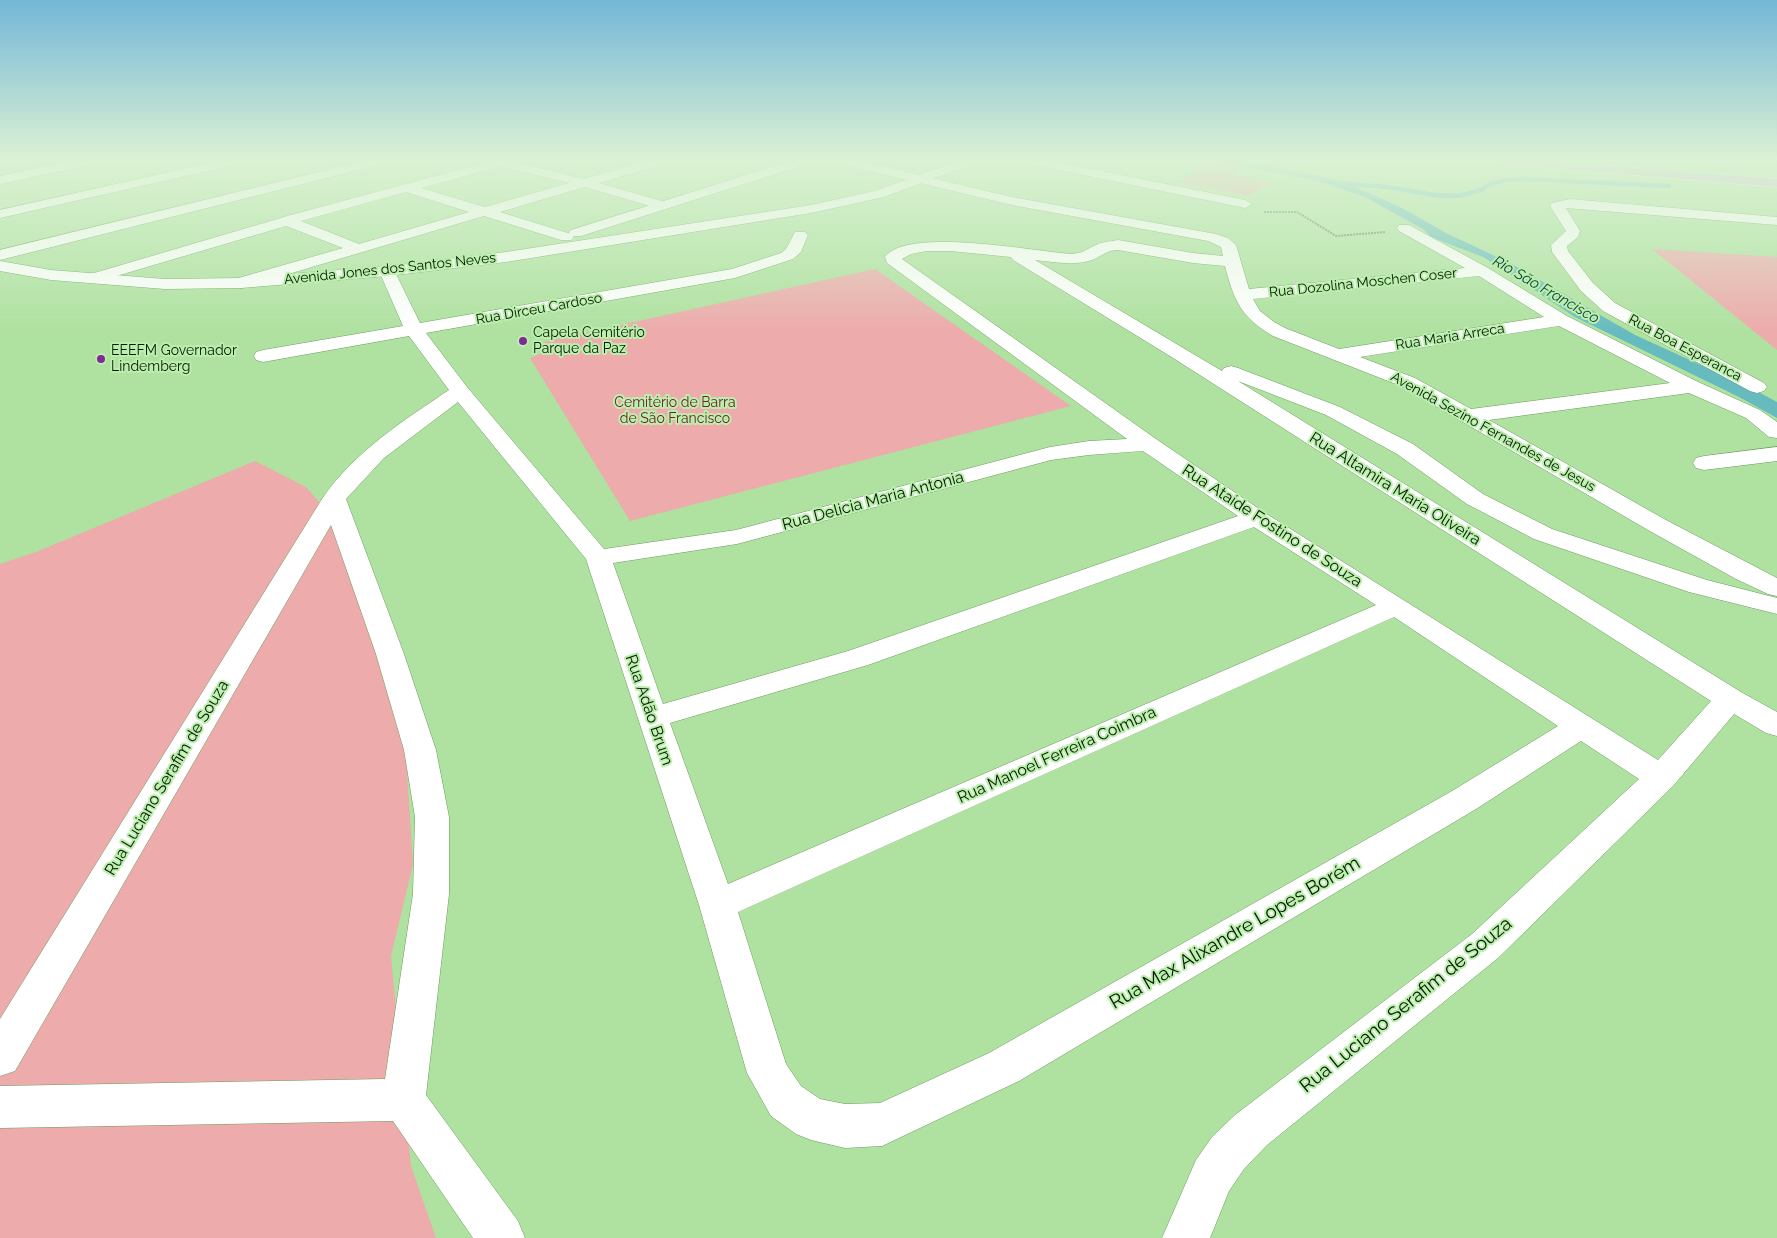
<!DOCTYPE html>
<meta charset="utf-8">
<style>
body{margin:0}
canvas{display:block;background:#afe1a0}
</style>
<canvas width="1777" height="1238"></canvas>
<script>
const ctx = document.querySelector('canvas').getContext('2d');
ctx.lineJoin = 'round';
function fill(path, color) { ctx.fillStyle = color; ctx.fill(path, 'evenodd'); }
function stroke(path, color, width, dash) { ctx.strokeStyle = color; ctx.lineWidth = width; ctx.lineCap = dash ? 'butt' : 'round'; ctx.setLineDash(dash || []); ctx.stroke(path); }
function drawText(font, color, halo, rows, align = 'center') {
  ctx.font = font + ' Raleway,sans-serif'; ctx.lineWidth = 4; ctx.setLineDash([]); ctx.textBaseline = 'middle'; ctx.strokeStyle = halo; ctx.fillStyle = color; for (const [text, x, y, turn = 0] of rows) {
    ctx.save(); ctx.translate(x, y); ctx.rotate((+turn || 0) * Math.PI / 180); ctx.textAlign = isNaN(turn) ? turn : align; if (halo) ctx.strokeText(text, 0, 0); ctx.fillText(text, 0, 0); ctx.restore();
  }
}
fill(new Path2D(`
 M1216 161 1243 167 1234 173 1236 175 1272 183 1248 196 1176 182Z
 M1652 249 1777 257V350Z
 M875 269 1071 406 630 521 530 358 552 349 543 342Z
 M255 461 306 487 326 510 342 547 405 740 413 864 391 956 411 1166 436 1238H0V564L36 552Z`), '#edabab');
fill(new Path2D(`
 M1212 160H1247L1328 178 1349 184 1402 208 1448 234 1510 263 1635 335 1749 387 1777 402V418L1739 397 1575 317 1498 266 1483 257 1431 237 1423 229 1365 197 1322 182Z`), '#66bbbe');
stroke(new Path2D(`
 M1336 183 1388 187 1434 195 1458 196 1481 190 1488 185 1500 181 1523 179 1669 186`), '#66bbbe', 4.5);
const street = new Path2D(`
 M77 160H100L94 164 0 184V176Z
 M223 160H244L238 164 0 218V210Z
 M368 160H388L386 163 0 260V250Z
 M486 160H507L584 179 649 160H668L666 163 599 183 665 202 667 205 660 209 585 187 500 212 571 234 574 237 571 240H561L484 216 241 288 235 287 233 283 235 279 343 248 286 226 96 282H84L82 279 84 276 291 215 487 162ZM501 166 569 183 485 207 421 188ZM406 192 469 212 359 244 301 221Z
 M834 160H855L1012 197 1216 234 1228 238 1236 245 1249 289 1465 268 1399 231 1397 228 1399 225H1409L1488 268 1567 316 1696 381 1760 410 1777 422V438L1769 437 1746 418 1689 393 1489 420 1666 520 1777 578V596L1768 594 1736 579 1648 530 1401 386 1273 336C1241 317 1234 301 1225 266L1193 263 1118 250C1107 250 1102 256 1092 260 1074 266 1054 262 1035 260L1222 371 1224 368 1231 366 1238 368 1340 407 1413 444 1483 494 1552 529 1707 580 1777 598V614L1689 592 1534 539 1467 504 1397 454 1326 415 1238 381 1741 692 1777 712V736L1766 733 1734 714 1673 786 1498 958 1267 1145 1244 1169 1229 1191 1210 1238H1162L1196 1160 1212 1137 1235 1115 1472 934 1639 779 1581 741 1476 809 1019 1081 882 1146 845 1148 811 1140 796 1134 771 1116 747 1073 699 905 586 559 458 402 384 458 346 499 404 654 436 750 449 817V894L426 1095 518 1221 525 1238H473L393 1121 0 1128V1086L385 1079 413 894 415 817 404 750 376 654 331 525 15 1071 0 1076V1019L322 499C354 452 403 421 449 390L409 336 263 362 256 360 254 356 256 352 263 350 403 326 379 271 381 268H393L420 323 732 269 781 253 786 249 795 232H805L808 235 801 252 793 259 735 278 426 333 467 387 604 549 736 530 1050 447 1089 441 1127 439 887 263 885 257C907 226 1037 252 1073 254L1082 252 1100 243 1118 240 1193 253 1223 256 1221 247 1208 241 1012 205 836 163ZM926 251H951L1011 257 1013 260 1170 356 1711 701 1658 760 1265 513 1156 439 902 259 911 254ZM1479 276 1544 317 1339 349 1285 328 1274 322 1260 311 1253 299ZM1559 326 1670 383 1471 409 1415 378 1360 357ZM1143 451 1238 516 848 651 663 704 613 563 737 544 1051 460 1089 455ZM1254 527 1376 605 728 884 670 723 868 665ZM1394 617 1558 726 1452 791 989 1053 880 1103 845 1104 820 1099 801 1086 786 1064 738 912Z
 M1024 160H1047L1245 200 1252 204 1245 208 1030 164Z
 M1570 199 1777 217V225L1566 208 1580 231 1578 237 1567 246 1568 251 1593 283 1615 303 1764 383 1767 387 1764 391 1757 393 1750 391 1603 311 1581 291 1552 252 1551 245 1566 231 1550 206 1552 203Z
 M1777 447V461L1704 470 1696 468 1693 463 1696 458 1704 456Z`);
const secondary = new Path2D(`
 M794 160H812L810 163 581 236H571L569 233 571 230Z
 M960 160H977L975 163 884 197 811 213 506 262 387 276 241 288 165 289 51 280 0 271V261L51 270 165 279 241 278 387 266 506 252 811 205 875 191Z`);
const primary = new Path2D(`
 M1493 160H1541L1777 179V187L1499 164Z`);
stroke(street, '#6c9c5e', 1);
stroke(secondary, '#6c9c5e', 1);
stroke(primary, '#fff', 1);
stroke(new Path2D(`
 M1264 212H1297L1336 236 1385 232`), '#608356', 2, [2, 1]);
fill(street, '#fff');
fill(secondary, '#fff');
fill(primary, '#d6a6e2');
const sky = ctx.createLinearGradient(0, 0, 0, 333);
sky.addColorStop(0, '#74b7d7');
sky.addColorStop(0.48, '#dbf2d4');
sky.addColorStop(1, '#dbf2d400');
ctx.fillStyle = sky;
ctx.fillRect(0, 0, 1777, 333);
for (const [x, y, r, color] of [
 [523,341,5,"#812996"],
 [101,359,5,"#812996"]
]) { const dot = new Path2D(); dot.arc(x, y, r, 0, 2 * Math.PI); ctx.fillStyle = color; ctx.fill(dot); stroke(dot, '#bbefad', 2); }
drawText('14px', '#081a03', '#bbefad', [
 ["Avenida Jones dos Santos Neves",390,269,-6],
 ["Rua Dozolina Moschen Coser",1363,283,-6],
 ["Rua Dirceu Cardoso",539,309,-10],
 ["Rua Maria Arreca",1450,337,-9],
 ["Rua Boa Esperanca",1685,348,28],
 ["Avenida Sezino Fernandes de Jesus",1493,432,29]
]);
drawText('14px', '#081a03', '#bbefad', [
 ["Capela Cemitério",533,333],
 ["Parque da Paz",533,349],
 ["EEEFM Governador",111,351],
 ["Lindemberg",111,367]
], 'left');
drawText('14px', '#712129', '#bbefad', [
 ["Cemitério de Barra",675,403],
 ["de São Francisco",675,419]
]);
drawText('italic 15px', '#153e3f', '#bbefad', [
 ["Rio São Francisco",1546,290,30]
]);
drawText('16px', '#081a03', '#bbefad', [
 ["Rua Altamira Maria Oliveira",1395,489,32],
 ["Rua Delicia Maria Antonia",873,501,-15],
 ["Rua Ataíde Fostino de Souza",1272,526,33],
 ["Rua Adão Brum",649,710,71],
 ["Rua Manoel Ferreira Coimbra",1057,755,-24],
 ["Rua Luciano Serafim de Souza",167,778,-59]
]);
drawText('19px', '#081a03', '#bbefad', [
 ["Rua Max Alixandre Lopes Borém",1235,933,-30],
 ["Rua Luciano Serafim de Souza",1406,1005,-39]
]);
</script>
